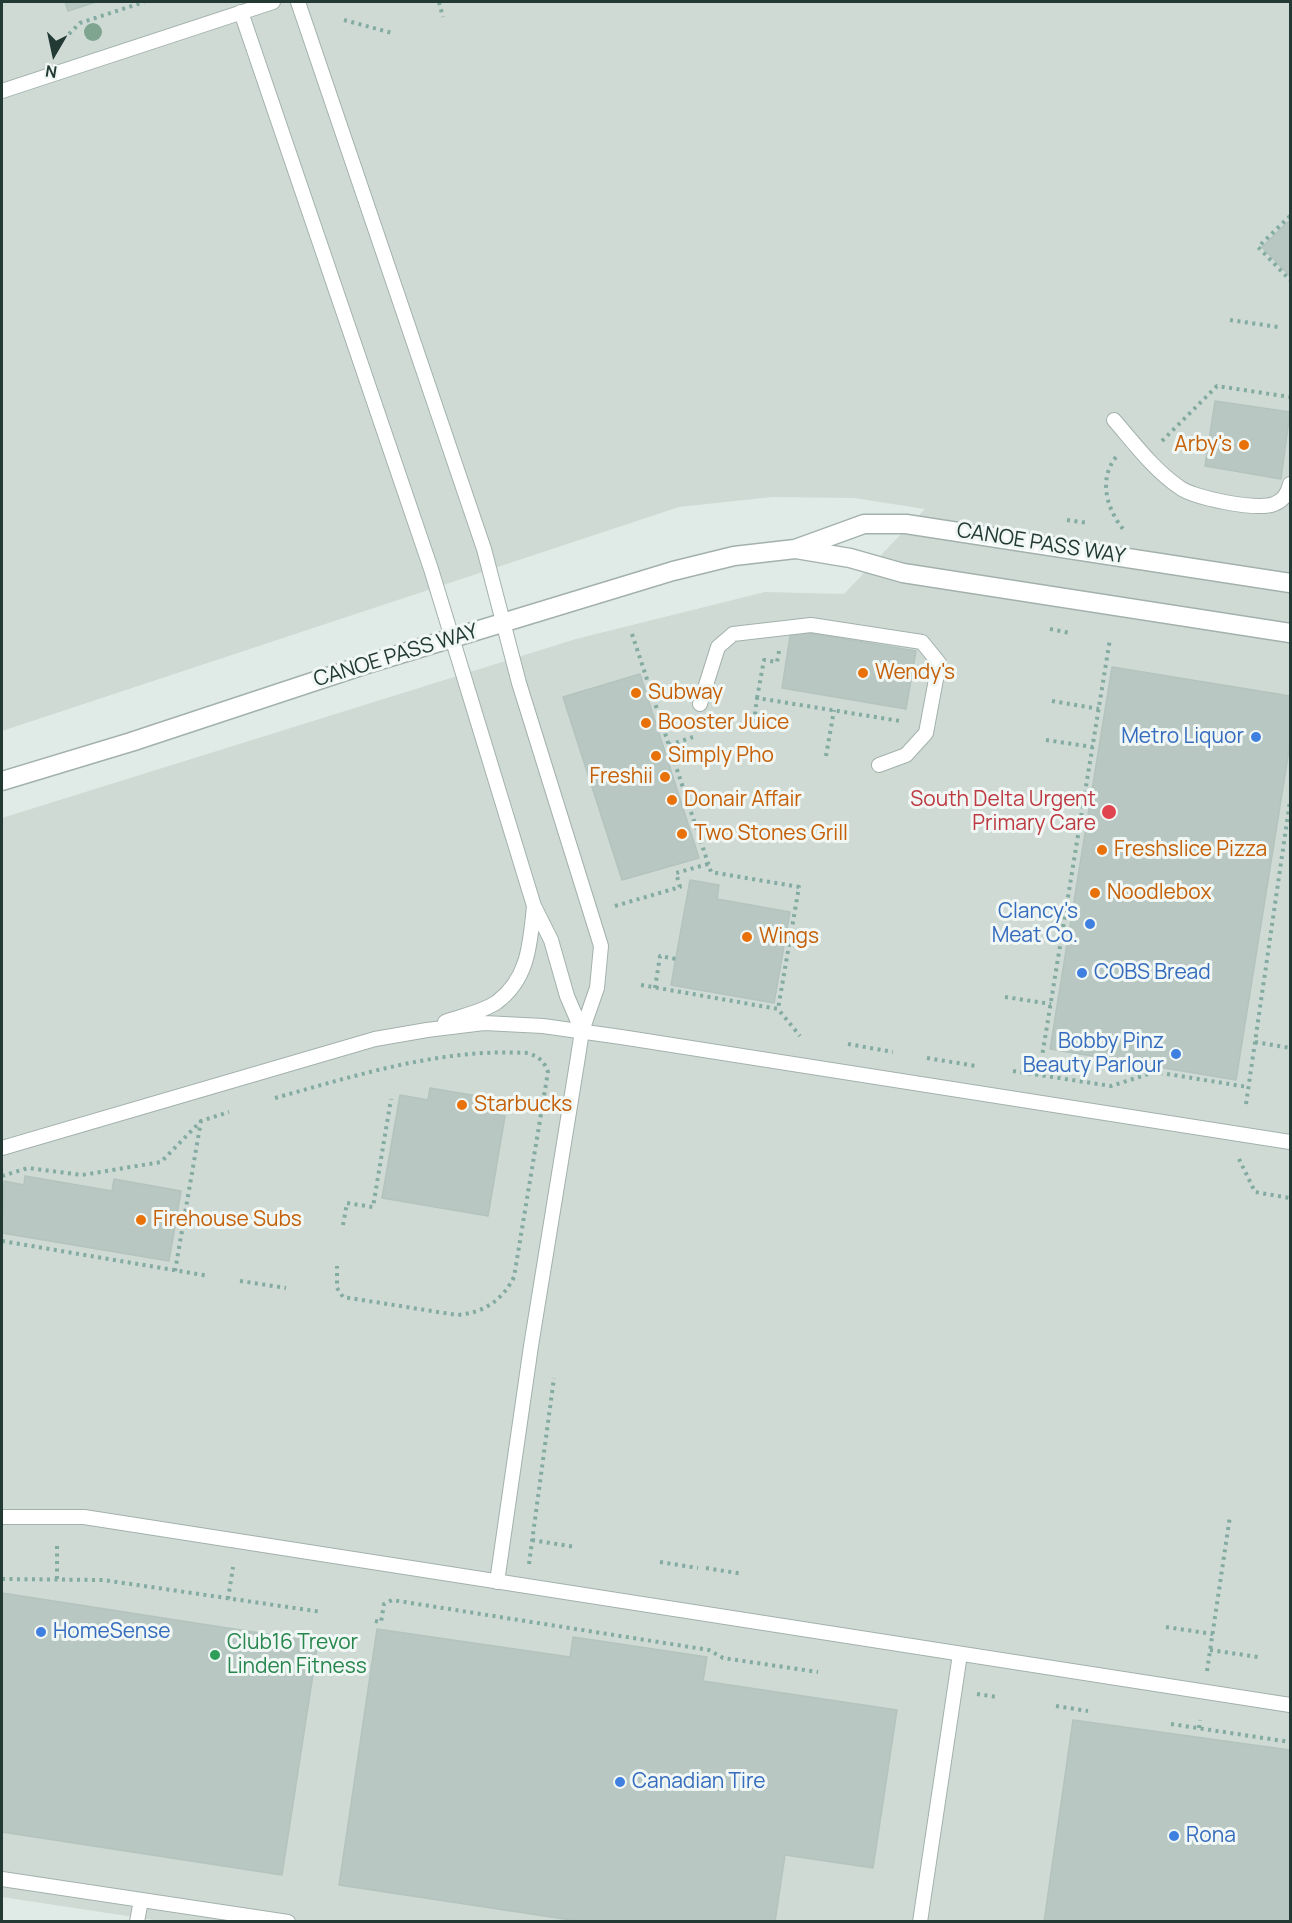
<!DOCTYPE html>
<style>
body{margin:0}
#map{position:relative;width:1292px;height:1923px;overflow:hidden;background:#e0eae6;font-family:Manrope,sans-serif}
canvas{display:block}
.frame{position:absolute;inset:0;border:3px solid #223934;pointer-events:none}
.north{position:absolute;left:24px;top:24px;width:60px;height:60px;-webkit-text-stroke:4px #f0f7f4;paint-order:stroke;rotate:189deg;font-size:16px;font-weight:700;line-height:24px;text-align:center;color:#223934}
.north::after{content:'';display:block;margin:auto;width:21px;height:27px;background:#223934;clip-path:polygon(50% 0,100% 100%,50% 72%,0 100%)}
</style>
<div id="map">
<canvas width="1292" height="1923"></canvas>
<div class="frame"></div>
<div class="north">N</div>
</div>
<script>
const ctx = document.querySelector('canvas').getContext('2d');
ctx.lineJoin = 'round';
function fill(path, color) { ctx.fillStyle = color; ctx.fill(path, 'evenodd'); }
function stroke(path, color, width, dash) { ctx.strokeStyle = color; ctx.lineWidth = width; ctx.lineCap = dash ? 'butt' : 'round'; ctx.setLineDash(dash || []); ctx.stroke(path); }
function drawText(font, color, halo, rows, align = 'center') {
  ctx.font = font + ' Manrope,sans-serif'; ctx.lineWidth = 6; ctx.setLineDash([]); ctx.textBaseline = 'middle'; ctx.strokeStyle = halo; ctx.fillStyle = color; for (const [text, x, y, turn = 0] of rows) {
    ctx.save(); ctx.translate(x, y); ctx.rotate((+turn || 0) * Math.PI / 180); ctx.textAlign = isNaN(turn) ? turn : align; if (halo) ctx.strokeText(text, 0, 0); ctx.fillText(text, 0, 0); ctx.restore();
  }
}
fill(new Path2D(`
 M2 2H1290V1921L167 1922 2 1897V818L576 639 765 592 844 594 925 509 854 498 772 497 679 507 2 731Z`), '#cfdad5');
const building = new Path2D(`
 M65 2H96L68 11Z
 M1290 220V276L1262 247Z
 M1215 401 1290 412 1281 479 1205 466Z
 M791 630 916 651 906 709 782 688Z
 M1112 667 1290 696V744L1236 1080 1050 1049Z
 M640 674 699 858 622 880 563 697Z
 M690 880 719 885 717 899 790 912 774 1003 671 985Z
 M430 1088 495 1099 493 1114 505 1116 488 1216 382 1198 400 1095 428 1100Z
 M25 1176 112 1191 114 1179 181 1191 169 1261 2 1233 4 1181 24 1185Z
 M2 1593 318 1642 282 1875 2 1832Z
 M377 1629 570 1657 573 1637 707 1657 703 1681 897 1710 873 1868 785 1855 775 1922H584L339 1885Z
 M1073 1720 1290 1750V1922H1044Z`);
fill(building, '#b9c7c2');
stroke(building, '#b3c3bd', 1.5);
const service = new Path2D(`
 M298 2 484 549 519 683 601 946 597 988 582 1031 577 1063 531 1346 497 1582
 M241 12 431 569 534 906 551 940 567 996 582 1031
 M2 91 273 2
 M1114 420C1134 443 1154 470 1179 487 1193 498 1257 511 1274 504 1283 501 1288 493 1290 484
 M700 704 718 647 733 634 811 625 922 642 939 663 926 733 906 755 879 765
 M445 1022C461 1016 483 1012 497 1002 529 978 530 943 534 906
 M2 1148 375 1039 427 1030 484 1023 543 1026 621 1037 1290 1142
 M2 1517H84L1290 1705
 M2 1879 288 1922
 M137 1922 141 1900
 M920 1922 960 1654`);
const minor = new Path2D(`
 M796 549 850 558 903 573 1290 633
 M2 781 131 742 364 665 673 571 734 556 795 549 864 524H906L1290 583`);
stroke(service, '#a3b1ad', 16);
stroke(minor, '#a3b1ad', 21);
stroke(new Path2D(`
 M439 2 443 17
 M344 20 392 33
 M69 34 80 23 144 2
 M1290 216 1258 247 1290 280
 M1230 320 1278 327
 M1162 441 1217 386 1290 397
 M1116 457C1098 480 1107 509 1123 529
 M1067 520 1088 523
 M1050 629 1070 633
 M632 634 711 872 799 887 778 1009
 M757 698 764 660 777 662 779 651
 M1052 701 1099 709
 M754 722 757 698 900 721
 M1046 740 1093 747
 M669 745 693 737
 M826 756 834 710
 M615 906 680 887 676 873 708 864
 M641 985 778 1009 800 1036
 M655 988 660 956 676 959
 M1005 997 1051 1004
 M1255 1042 1290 1048
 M848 1044 893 1052
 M927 1058 976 1066
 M1013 1071 1111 1086 1155 1072 1248 1087
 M1039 1075 1110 639
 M275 1098C358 1075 441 1048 528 1053 539 1057 544 1061 548 1072L514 1277C502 1301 483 1313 457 1315L343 1297 337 1288V1266
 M1246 1104 1290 801
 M1239 1159 1255 1192 1290 1198
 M2 1176 28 1168 82 1175 161 1162 201 1121 229 1112
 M343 1225 347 1203 373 1207 391 1099
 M2 1241 209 1276
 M175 1271 201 1121
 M240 1281 286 1288
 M532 1540 575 1547
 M57 1546V1579
 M660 1562 698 1568
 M529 1564 554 1378
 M706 1568 743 1574
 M2 1579 103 1580 322 1612
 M228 1599 233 1567
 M375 1621 381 1622 384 1604 392 1600 709 1650 723 1658 818 1672
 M1166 1627 1213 1634
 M1210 1650 1258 1657
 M1207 1671 1230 1516
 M977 1694 997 1697
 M1056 1706 1088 1711
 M1171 1724 1290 1742
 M1199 1728 1200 1720`), '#83aba1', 4, [3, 4.5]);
stroke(service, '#fff', 14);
stroke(minor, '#fff', 18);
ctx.fillStyle = '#7fa591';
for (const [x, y] of [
 [93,32]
]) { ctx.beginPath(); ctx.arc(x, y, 9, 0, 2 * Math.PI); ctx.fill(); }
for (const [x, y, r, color] of [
 [1244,445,6,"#e8710a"],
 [863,673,6,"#e8710a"],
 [636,693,6,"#e8710a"],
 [646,723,6,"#e8710a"],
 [1256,737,6,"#3f7fe0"],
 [656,756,6,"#e8710a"],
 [665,777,6,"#e8710a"],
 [672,800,6,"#e8710a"],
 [1109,812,8,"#e0444e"],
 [682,834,6,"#e8710a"],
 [1102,850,6,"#e8710a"],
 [1095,893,6,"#e8710a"],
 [1090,924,6,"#3f7fe0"],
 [747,937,6,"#e8710a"],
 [1082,973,6,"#3f7fe0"],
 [1176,1054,6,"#3f7fe0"],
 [462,1105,6,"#e8710a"],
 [141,1220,6,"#e8710a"],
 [41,1632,6,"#3f7fe0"],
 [215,1655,6,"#2e9e5b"],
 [620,1782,6,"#3f7fe0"],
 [1174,1836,6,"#3f7fe0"]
]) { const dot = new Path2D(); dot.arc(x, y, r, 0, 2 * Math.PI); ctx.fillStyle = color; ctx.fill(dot); stroke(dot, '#f0f7f4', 2); }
drawText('21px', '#c56008', '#f0f7f4', [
 ["Arby's",1232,445,"right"],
 ["Wendy's",875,673],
 ["Subway",648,693],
 ["Booster Juice",658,723],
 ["Simply Pho",668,756],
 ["Freshii",653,777,"right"],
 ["Donair Affair",684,800],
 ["Two Stones Grill",694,834],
 ["Freshslice Pizza",1114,850],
 ["Noodlebox",1107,893],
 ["Wings",759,937],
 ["Starbucks",474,1105],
 ["Firehouse Subs",153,1220]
], 'left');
drawText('21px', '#223934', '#f0f7f4', [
 ["CANOE PASS WAY",1041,544,9],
 ["CANOE PASS WAY",396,656,-17]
]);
drawText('21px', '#366cbe', '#f0f7f4', [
 ["Metro Liquor",1244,737,"right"],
 ["Clancy's",1078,912,"right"],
 ["Meat Co.",1078,936,"right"],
 ["COBS Bread",1094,973],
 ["Bobby Pinz",1164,1042,"right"],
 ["Beauty Parlour",1164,1066,"right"],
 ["HomeSense",53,1632],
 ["Canadian Tire",632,1782],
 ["Rona",1186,1836]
], 'left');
drawText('21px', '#be3a42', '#f0f7f4', [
 ["South Delta Urgent",1096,800],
 ["Primary Care",1096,824]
], 'right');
drawText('21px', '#27864d', '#f0f7f4', [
 ["Club16 Trevor",227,1643],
 ["Linden Fitness",227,1667]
], 'left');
</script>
